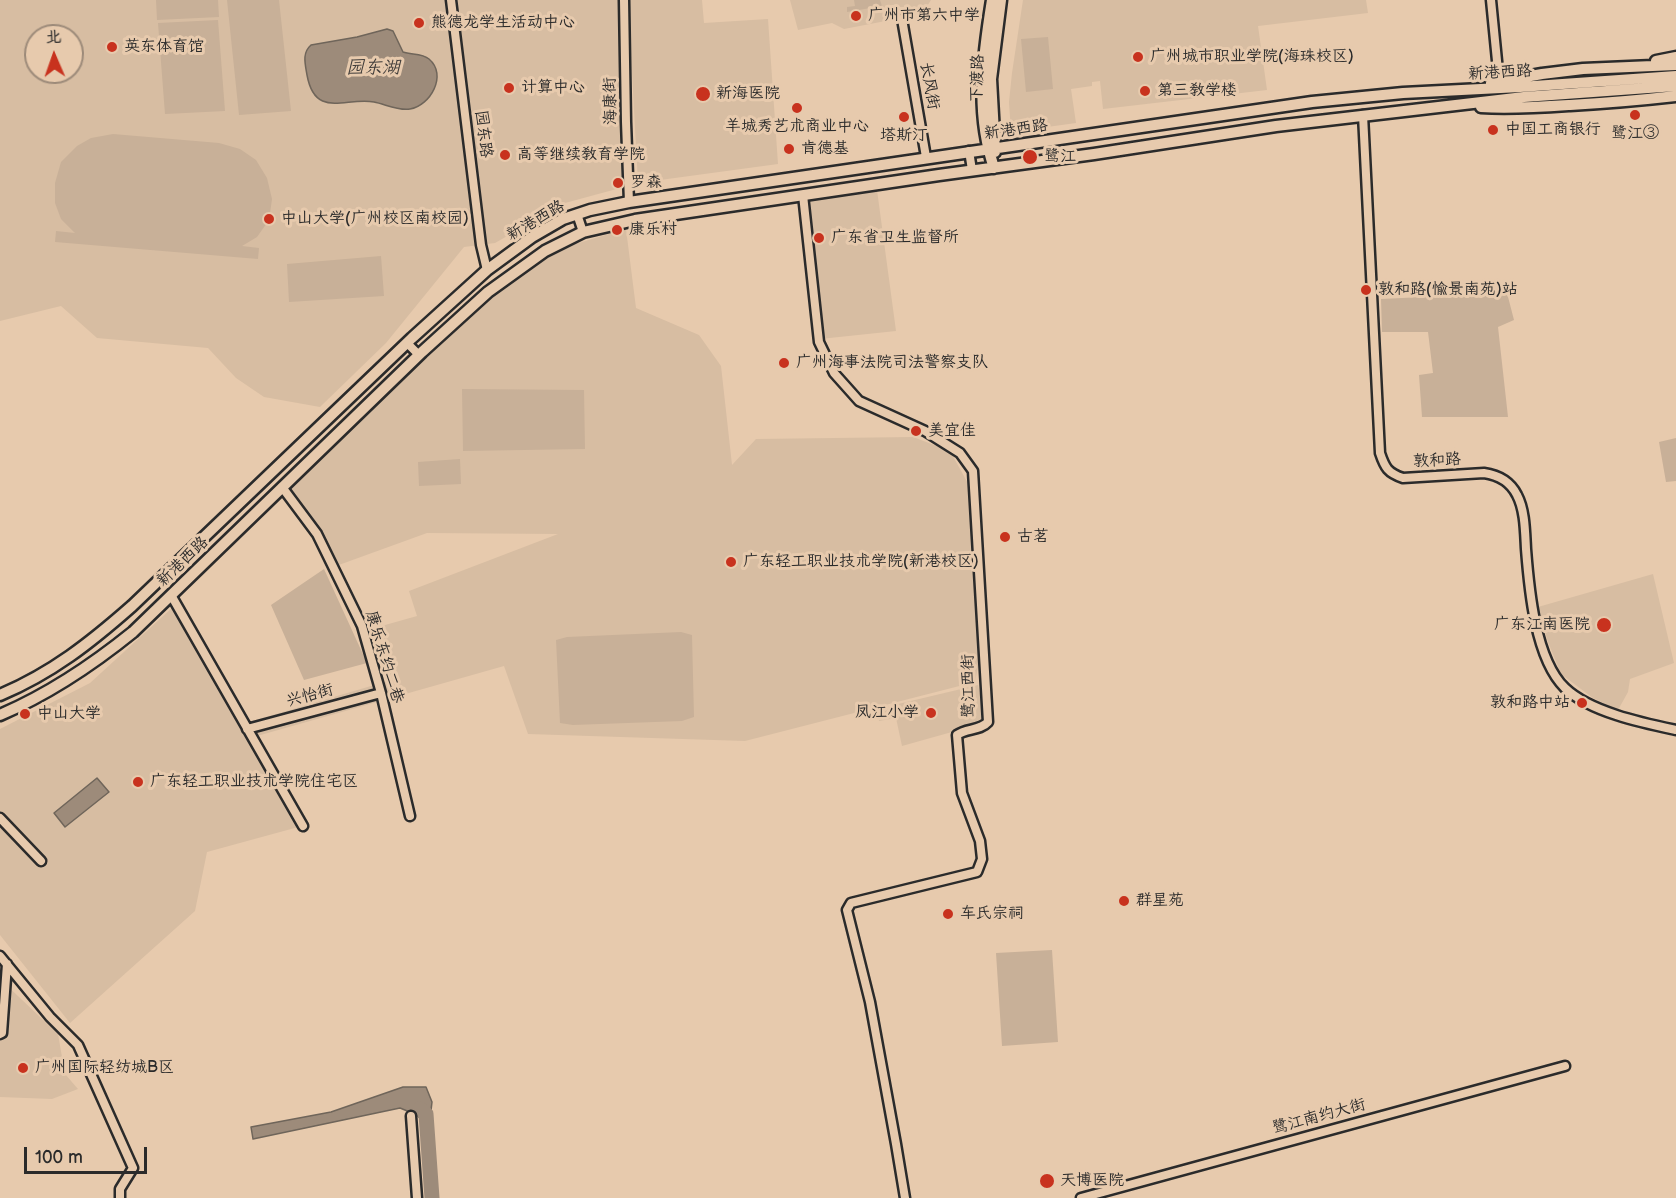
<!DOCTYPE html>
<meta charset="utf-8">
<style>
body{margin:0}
#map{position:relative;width:1676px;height:1198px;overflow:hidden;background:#e7caad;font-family:"Balsamiq Sans","LXGW WenKai TC",sans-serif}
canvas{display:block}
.north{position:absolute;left:24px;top:24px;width:60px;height:60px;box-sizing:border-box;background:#e7caad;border:2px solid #9c8a79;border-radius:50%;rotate:358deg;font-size:16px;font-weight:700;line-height:24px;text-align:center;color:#2b2b2b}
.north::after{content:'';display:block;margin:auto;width:21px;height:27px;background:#c8321e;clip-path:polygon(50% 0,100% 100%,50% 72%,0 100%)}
.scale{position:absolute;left:24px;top:1147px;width:123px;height:27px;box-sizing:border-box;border:3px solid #2b2b2b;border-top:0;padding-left:8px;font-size:18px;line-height:21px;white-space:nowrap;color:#2b2b2b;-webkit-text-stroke:4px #e7caad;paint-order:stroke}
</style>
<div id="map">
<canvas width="1676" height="1198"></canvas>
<div class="north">北</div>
<div class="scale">100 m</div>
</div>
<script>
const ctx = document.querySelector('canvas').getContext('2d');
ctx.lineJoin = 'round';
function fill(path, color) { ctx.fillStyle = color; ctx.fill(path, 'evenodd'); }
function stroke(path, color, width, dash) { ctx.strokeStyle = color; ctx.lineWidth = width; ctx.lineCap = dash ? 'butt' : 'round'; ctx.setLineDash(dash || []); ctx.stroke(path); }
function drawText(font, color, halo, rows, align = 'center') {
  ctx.font = font + ' "Balsamiq Sans","LXGW WenKai TC",sans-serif'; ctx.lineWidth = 6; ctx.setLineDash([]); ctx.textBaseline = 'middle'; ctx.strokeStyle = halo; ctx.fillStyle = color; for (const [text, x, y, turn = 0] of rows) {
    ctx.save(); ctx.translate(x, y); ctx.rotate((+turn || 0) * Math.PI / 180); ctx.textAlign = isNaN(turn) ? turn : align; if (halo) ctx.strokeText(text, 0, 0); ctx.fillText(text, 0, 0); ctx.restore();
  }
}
fill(new Path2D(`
 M0 0H622L625 154 624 187 565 203 495 243 464 247 386 343 320 407 264 397 236 378 208 348 97 338 61 306 0 321ZM36 36H72V72H36Z
 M628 0H702L704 23 768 19 778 164 638 183Z
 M790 0H931L922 14 844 29 832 23 798 30Z
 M1023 0H1366L1368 13 1258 26 1267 90 1103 109 1100 81 1092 82V86L1071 89 1076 123 1011 132 1009 102 1012 73Z
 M877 190 896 331 820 339 805 200Z
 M626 229 636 308 699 335 721 366 732 465 756 439 913 437 950 451 970 487 984 637 975 682 745 741 528 734 504 666 250 738 302 826 207 852 195 911 70 1023 0 935V729L90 683 173 607 242 724 388 681 371 629 417 616 409 591 558 534 427 533 336 566 287 490 506 283 551 251Z
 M1653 574 1674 663 1630 679 1628 692 1618 710 1593 698 1561 674 1548 642 1538 607Z
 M978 685 985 718 984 723 902 746 896 718 879 721 877 709Z
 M0 979 58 1034 65 1074 78 1089 52 1099 0 1097Z`), '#d7bda2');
fill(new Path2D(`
 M156 0H218L219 17 157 20Z
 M227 0H279L291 111 239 115Z
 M854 0H880L882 6 847 12V7L855 6Z
 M218 20 225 111 165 114 158 23Z
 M1048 37 1053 89 1026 92 1021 39Z
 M113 134 219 143 240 149 256 160 267 178 272 199 269 220 257 237 242 246 259 248 258 259 55 242 56 231 75 233 61 219 55 203V183L61 162 77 146 91 138Z
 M381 256 384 296 289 302 287 264Z
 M1507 293 1514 320 1498 327 1508 417H1422L1419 375 1433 373 1428 332H1382L1381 299Z
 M462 389 584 390 585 449 463 451Z
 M1676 438V481L1666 482 1659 442Z
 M460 459 461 484 419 486 418 462Z
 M324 569 367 663 304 680 271 605Z
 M681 632 692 635 694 717 682 721 573 725 560 723 556 640 567 637Z
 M1052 950 1058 1042 1002 1046 996 953Z`), '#c8b098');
const water = new Path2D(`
 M387 29 393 31 403 52C411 55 422 53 429 59 448 75 430 106 410 109 398 111 385 104 374 102 345 97 315 119 307 75 305 63 302 53 311 45L357 37Z
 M97 778 109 792 65 827 54 813Z
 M403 1087H426L432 1102 429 1128 417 1115 400 1108 253 1139 251 1127 331 1112Z`);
fill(water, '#9d8b7a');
stroke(water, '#6f655a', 1.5);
stroke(new Path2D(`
 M420 1109 426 1114 432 1198`), '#9d8b7a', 15);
const minor = new Path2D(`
 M451 0 481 245 487 270
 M624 0 626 122 629 202
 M1491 0 1499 81
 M902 19 926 157
 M1363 115 1380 453C1385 468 1388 473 1403 478L1484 473C1498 475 1510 481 1517 495 1525 510 1525 531 1526 549 1529 588 1535 659 1565 688 1590 712 1643 723 1676 730
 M969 151 972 170
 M803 195 819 342 834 373 859 401 925 431 960 453 973 471 988 722C980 731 966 728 957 735L962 793 980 841 982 859 977 872 851 903 847 910 870 1002 896 1144 905 1198
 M577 214 583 232
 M407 343 419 355
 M282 487 317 534 362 626 381 693 410 816
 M171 595 303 826
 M247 729 381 693
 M0 818 41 861
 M0 956 50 1017 78 1045 133 1168 120 1189V1198
 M0 1034 2 1033 7 964
 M411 1116 417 1198
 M1081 1198 1565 1066`);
const major = new Path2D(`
 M992 0C983 56 975 113 994 168
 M1656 61 1676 57
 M1491 83 1542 74 1583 69 1676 65
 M1481 107C1511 109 1540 107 1570 105 1605 103 1641 100 1676 96
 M995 152 991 79 1001 0
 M0 695C52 673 90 643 132 606L412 338 487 270 532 237 563 219 590 210 629 202 1312 102 1403 93 1520 87 1676 76
 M0 715C49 694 91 666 133 632L422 352 488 292 545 251 583 232 635 220 939 175 1094 154 1276 126 1524 97 1676 86`);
stroke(minor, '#2b2b2b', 13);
stroke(major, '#2b2b2b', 15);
stroke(minor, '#e7caad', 8);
stroke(major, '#e7caad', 10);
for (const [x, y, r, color] of [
 [856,16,6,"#c8321e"],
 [419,23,6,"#c8321e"],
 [112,47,6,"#c8321e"],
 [1138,57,6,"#c8321e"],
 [509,88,6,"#c8321e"],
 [1145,91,6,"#c8321e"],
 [703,94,8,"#c8321e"],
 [797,108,6,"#c8321e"],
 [1635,115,6,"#c8321e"],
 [904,117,6,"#c8321e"],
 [1493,130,6,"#c8321e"],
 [789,149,6,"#c8321e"],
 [505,155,6,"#c8321e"],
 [1030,157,8,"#c8321e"],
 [618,183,6,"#c8321e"],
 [269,219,6,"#c8321e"],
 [617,230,6,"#c8321e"],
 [819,238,6,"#c8321e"],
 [1366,290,6,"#c8321e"],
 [784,363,6,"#c8321e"],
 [916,431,6,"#c8321e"],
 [1005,537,6,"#c8321e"],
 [731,562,6,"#c8321e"],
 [1604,625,8,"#c8321e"],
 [1582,703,6,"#c8321e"],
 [931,713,6,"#c8321e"],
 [25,714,6,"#c8321e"],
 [138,782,6,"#c8321e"],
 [1124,901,6,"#c8321e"],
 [948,914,6,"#c8321e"],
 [23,1068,6,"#c8321e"],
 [1047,1181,8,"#c8321e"]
]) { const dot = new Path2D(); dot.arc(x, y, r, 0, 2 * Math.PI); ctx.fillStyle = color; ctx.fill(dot); stroke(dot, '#e7caad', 2); }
drawText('16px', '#2b2b2b', '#e7caad', [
 ["广州市第六中学",868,16],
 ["熊德龙学生活动中心",431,23],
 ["英东体育馆",124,47],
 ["广州城市职业学院(海珠校区)",1150,57],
 ["计算中心",521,88],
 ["第三教学楼",1157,91],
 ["新海医院",716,94],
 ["羊城秀艺术商业中心",797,127,"center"],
 ["中国工商银行",1505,130],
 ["鹭江③",1635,134,"center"],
 ["塔斯汀",904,136,"center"],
 ["肯德基",801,149],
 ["高等继续教育学院",517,155],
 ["鹭江",1044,157],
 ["罗森",630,183],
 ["中山大学(广州校区南校园)",281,219],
 ["康乐村",629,230],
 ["广东省卫生监督所",831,238],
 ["敦和路(愉景南苑)站",1378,290],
 ["广州海事法院司法警察支队",796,363],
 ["美宜佳",928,431],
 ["古茗",1017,537],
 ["广东轻工职业技术学院(新港校区)",743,562],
 ["广东江南医院",1590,625,"right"],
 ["敦和路中站",1570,703,"right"],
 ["凤江小学",919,713,"right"],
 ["中山大学",37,714],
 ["广东轻工职业技术学院住宅区",150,782],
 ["群星苑",1136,901],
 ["车氏宗祠",960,914],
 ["广州国际轻纺城B区",35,1068],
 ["天博医院",1060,1181]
], 'left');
drawText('16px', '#2b2b2b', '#e7caad', [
 ["新港西路",1500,73,-3],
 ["下渡路",978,78,-88],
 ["长风街",929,86,80],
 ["海康街",611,101,-91],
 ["新港西路",1016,130,-8],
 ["园东路",483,134,83],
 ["新港西路",536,221,-30],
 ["敦和路",1437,461,-3],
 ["新港西路",183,562,-44],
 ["康乐东约二巷",384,657,73],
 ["鹭江西街",969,686,-91],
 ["兴怡街",310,696,-15],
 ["鹭江南约大街",1319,1117,-15]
]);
drawText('italic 18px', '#423e3b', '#e7caad', [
 ["园东湖",373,68]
]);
</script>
